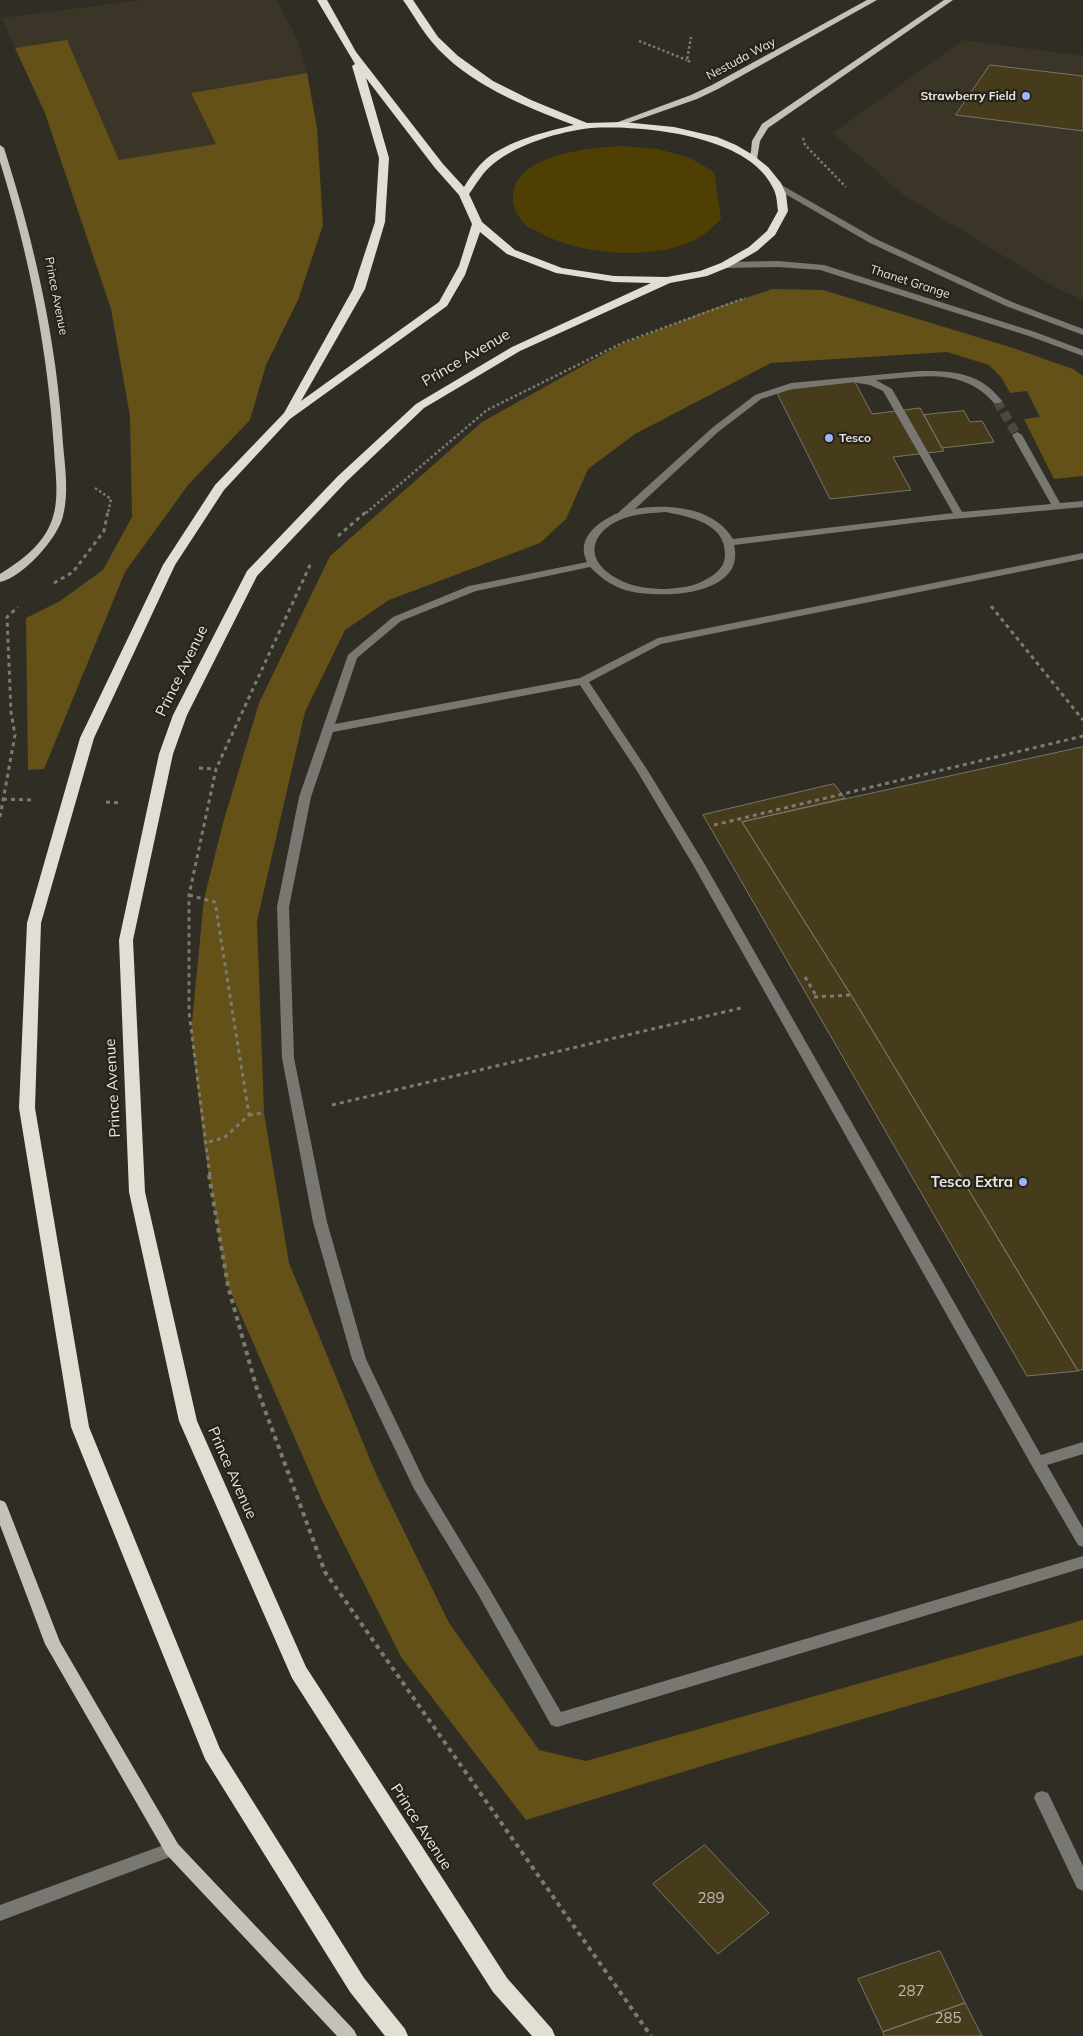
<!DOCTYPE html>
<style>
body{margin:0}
canvas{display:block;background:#302d24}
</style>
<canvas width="1083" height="2036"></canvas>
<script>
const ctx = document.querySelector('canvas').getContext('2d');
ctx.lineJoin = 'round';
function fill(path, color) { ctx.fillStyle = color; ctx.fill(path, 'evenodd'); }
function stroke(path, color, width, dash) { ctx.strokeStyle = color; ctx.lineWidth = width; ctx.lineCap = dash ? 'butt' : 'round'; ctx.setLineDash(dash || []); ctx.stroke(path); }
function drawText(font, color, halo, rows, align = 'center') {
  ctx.font = font + ' Mulish,sans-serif'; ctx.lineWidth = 4.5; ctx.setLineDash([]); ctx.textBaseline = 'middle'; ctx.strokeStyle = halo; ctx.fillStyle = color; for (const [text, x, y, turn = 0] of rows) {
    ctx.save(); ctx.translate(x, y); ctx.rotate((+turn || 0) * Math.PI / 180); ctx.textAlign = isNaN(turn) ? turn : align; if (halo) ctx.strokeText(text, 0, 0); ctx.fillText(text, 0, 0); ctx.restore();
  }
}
fill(new Path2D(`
 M141 0H277L298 41 307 73 191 93 216 144 119 160 67 41 15 48 2 18Z
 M963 40 1083 56V300L1058 289 902 194 833 133Z`), '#3a3526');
fill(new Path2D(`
 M621 146 658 149 690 158 714 172 721 219C713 227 705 235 694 240 653 261 576 255 537 231 532 229 527 227 524 223 517 215 512 207 513 196 515 154 589 148 621 146Z`), '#503f03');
fill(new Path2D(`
 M67 40 119 160 216 144 191 93 307 73 317 128 323 225 298 300 266 365 250 420 188 485 125 572 44 769 28 770 26 618 60 601 103 570 132 517 130 416 111 309 45 113 15 48Z
 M773 289 823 290 1013 348 1073 369 1083 376V476L1054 479 1024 419 1040 417 1027 391 1010 393 1001 377 989 365 947 352 771 363 635 434 588 469 566 519 540 543 389 600 345 630 305 712 257 921 264 1113 289 1263 376 1474 449 1623 539 1750 586 1761 1083 1620V1655L725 1759 526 1820 401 1657 322 1500 226 1281 204 1143 191 1032 204 899 223 823 259 703 330 556 482 422 620 345 715 308Z`), '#635118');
const building = new Path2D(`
 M990 65 1083 76V131L956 115Z
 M855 382 872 414 920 408 942 448 944 451 893 457 911 490 830 499 776 391Z
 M964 411 970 422 982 421 994 442 942 448 924 415Z
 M1083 747V1369L1078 1371 851 995 742 822Z
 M834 784 845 798 742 822 851 995 1078 1371 1027 1376 703 815Z
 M705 1845 769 1913 718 1954 653 1884Z
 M940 1951 965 2003 883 2032 858 1979Z
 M965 2003 982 2036H884L883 2032Z`);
fill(building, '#463b1a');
stroke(building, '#79756b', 1);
stroke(new Path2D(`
 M997 401 1017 435`), '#4c4940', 9, [9, 4.5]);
stroke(new Path2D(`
 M639 41 687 60
 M690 62 687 60 691 37
 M803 138 805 145 846 187
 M95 488 111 499 108 513
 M366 513 487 410 622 343 745 298`), '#7c7a72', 2.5, [2.5, 2.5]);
stroke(new Path2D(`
 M338 536 367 511
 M54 583 73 572 104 531 108 511
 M991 606 1083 720
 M199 768 216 769
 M3 799 32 800
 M106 802 120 803
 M0 817 15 735 11 712 7 617 18 607
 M714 825 1083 736
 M189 895 215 902 249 1115 224 1138 204 1143
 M805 977 817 997
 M814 997 851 995
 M332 1105 741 1008
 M249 1115 263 1113
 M210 1176 189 1012V895L216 769 311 563`), '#7c7a72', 3, [4, 4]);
stroke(new Path2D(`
 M209 1175 228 1286 256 1386 325 1572 651 2036`), '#7c7a72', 4, [4.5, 4.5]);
fill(new Path2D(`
 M778 183 876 239 1012 302 1083 329V335L1006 306 870 243 775 188 774 186Z
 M778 261 824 265 1035 332 1083 350V356L1029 336 820 270 778 267 725 268 720 265 725 262Z
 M919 371C953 371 980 372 1002 401L1000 403H994C962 366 919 377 876 380L892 389 962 512 1051 504 1012 435 1017 432 1022 435 1060 503 1083 501V507L921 522 734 545C747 598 654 600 622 589 609 584 600 577 590 567L476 591 401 621 357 658 335 724 580 678 658 638 1083 553V559L661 644 589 682 648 771 704 863 1041 1455 1083 1442V1454L1047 1465 1083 1528V1547L1078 1545 1032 1466 692 863 637 771 580 685 333 732 311 797 289 907 294 1058 327 1222 366 1359 425 1482 489 1588 561 1712 1083 1556V1568L557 1727 551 1725 479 1596 414 1489 352 1359 313 1222 282 1058 277 907 299 797 348 655 393 617 469 586 587 562C575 538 599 521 618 513L712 428 755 395 791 383ZM852 382 870 385 883 391 953 513 733 539C715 507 667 503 635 509L718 432 761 399 792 389ZM666 512C690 517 725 523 725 554 725 568 715 575 703 581 692 587 678 588 666 589 650 589 632 587 618 579 580 559 592 528 628 517 640 513 654 513 666 512Z
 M1042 1791 1048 1793 1083 1866V1891L1077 1888 1034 1798 1036 1793Z
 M172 1842 178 1844 180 1849 178 1854 0 1921V1905Z`), '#787772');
fill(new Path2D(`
 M867 0H877L718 89 697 99 617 127 610 125 691 95 712 85Z
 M944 0H953L768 128 760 141 757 159 750 161 752 141 762 124Z
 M0 145 4 148C35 245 57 342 63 444 65 467 69 493 63 516 58 538 23 577 0 582V574C21 561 43 545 52 520 60 498 55 471 54 449 48 351 29 255 0 162Z
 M0 1500 5 1502 7 1506 60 1642 178 1844 354 2030 357 2036H337L166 1854 45 1644 0 1525Z`), '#c4c1b7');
fill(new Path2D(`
 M317 0H327L356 52 443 164 464 187C470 177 477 167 486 159 510 140 545 132 574 125 524 106 467 84 432 42 421 29 413 14 403 0H413L438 37 458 56 493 81 531 100 587 123 623 122 674 127 717 137 736 145 753 155 768 167 781 183 786 194 788 211 775 235 757 251 729 267 707 276 670 283 520 351 424 408 346 482 257 576 187 715 173 754 133 940 145 1192 197 1421 306 1667 507 1978 552 2029 555 2036H532L493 1992 292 1678 179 1421 129 1192 119 940 159 754 173 715 247 571 338 476 416 404 512 347 651 283 614 282 556 273 507 254 480 232 465 275 447 306 290 419 224 490 175 565 94 738 41 923 35 1108 89 1427 220 1749 364 1978 405 2029 408 2036H385L350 1992 205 1759 71 1427 19 1108 27 923 80 738 163 565 215 485 284 413 353 289 375 222 379 158 352 66 355 64ZM366 78 435 168 459 195 472 224 459 266 439 302 301 401 365 289 385 222 389 158ZM591 128C642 125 749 135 773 188 777 195 777 204 778 211L767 231 749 247 721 263 700 271 667 277 614 276 562 268 515 250 482 222 469 194C477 183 483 172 493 164 519 143 559 132 591 128Z`), '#e2ded3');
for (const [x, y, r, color] of [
 [1026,96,5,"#9db4fd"],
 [829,438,5,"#9db4fd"],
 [1023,1182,5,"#9db4fd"]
]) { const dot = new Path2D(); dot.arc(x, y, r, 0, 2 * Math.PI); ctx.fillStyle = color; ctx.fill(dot); stroke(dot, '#26231a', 2); }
drawText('12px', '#e8e6e1', '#26231a', [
 ["Nestuda Way",741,59,-28],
 ["Thanet Grange",910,282,18],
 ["Prince Avenue",56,296,79]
]);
drawText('bold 12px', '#e8e6e1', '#26231a', [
 ["Strawberry Field",1016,96],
 ["Tesco",839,438,"left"]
], 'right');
drawText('15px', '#e8e6e1', '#26231a', [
 ["Prince Avenue",466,358,-30],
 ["Prince Avenue",182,671,-64],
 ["Prince Avenue",113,1088,-93],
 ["Prince Avenue",232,1473,66],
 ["Prince Avenue",421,1827,57]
]);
drawText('bold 15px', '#e8e6e1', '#26231a', [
 ["Tesco Extra",1013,1182]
], 'right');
drawText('15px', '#c0bbaf', null, [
 ["289",711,1898],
 ["287",911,1991],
 ["285",948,2018]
]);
</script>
